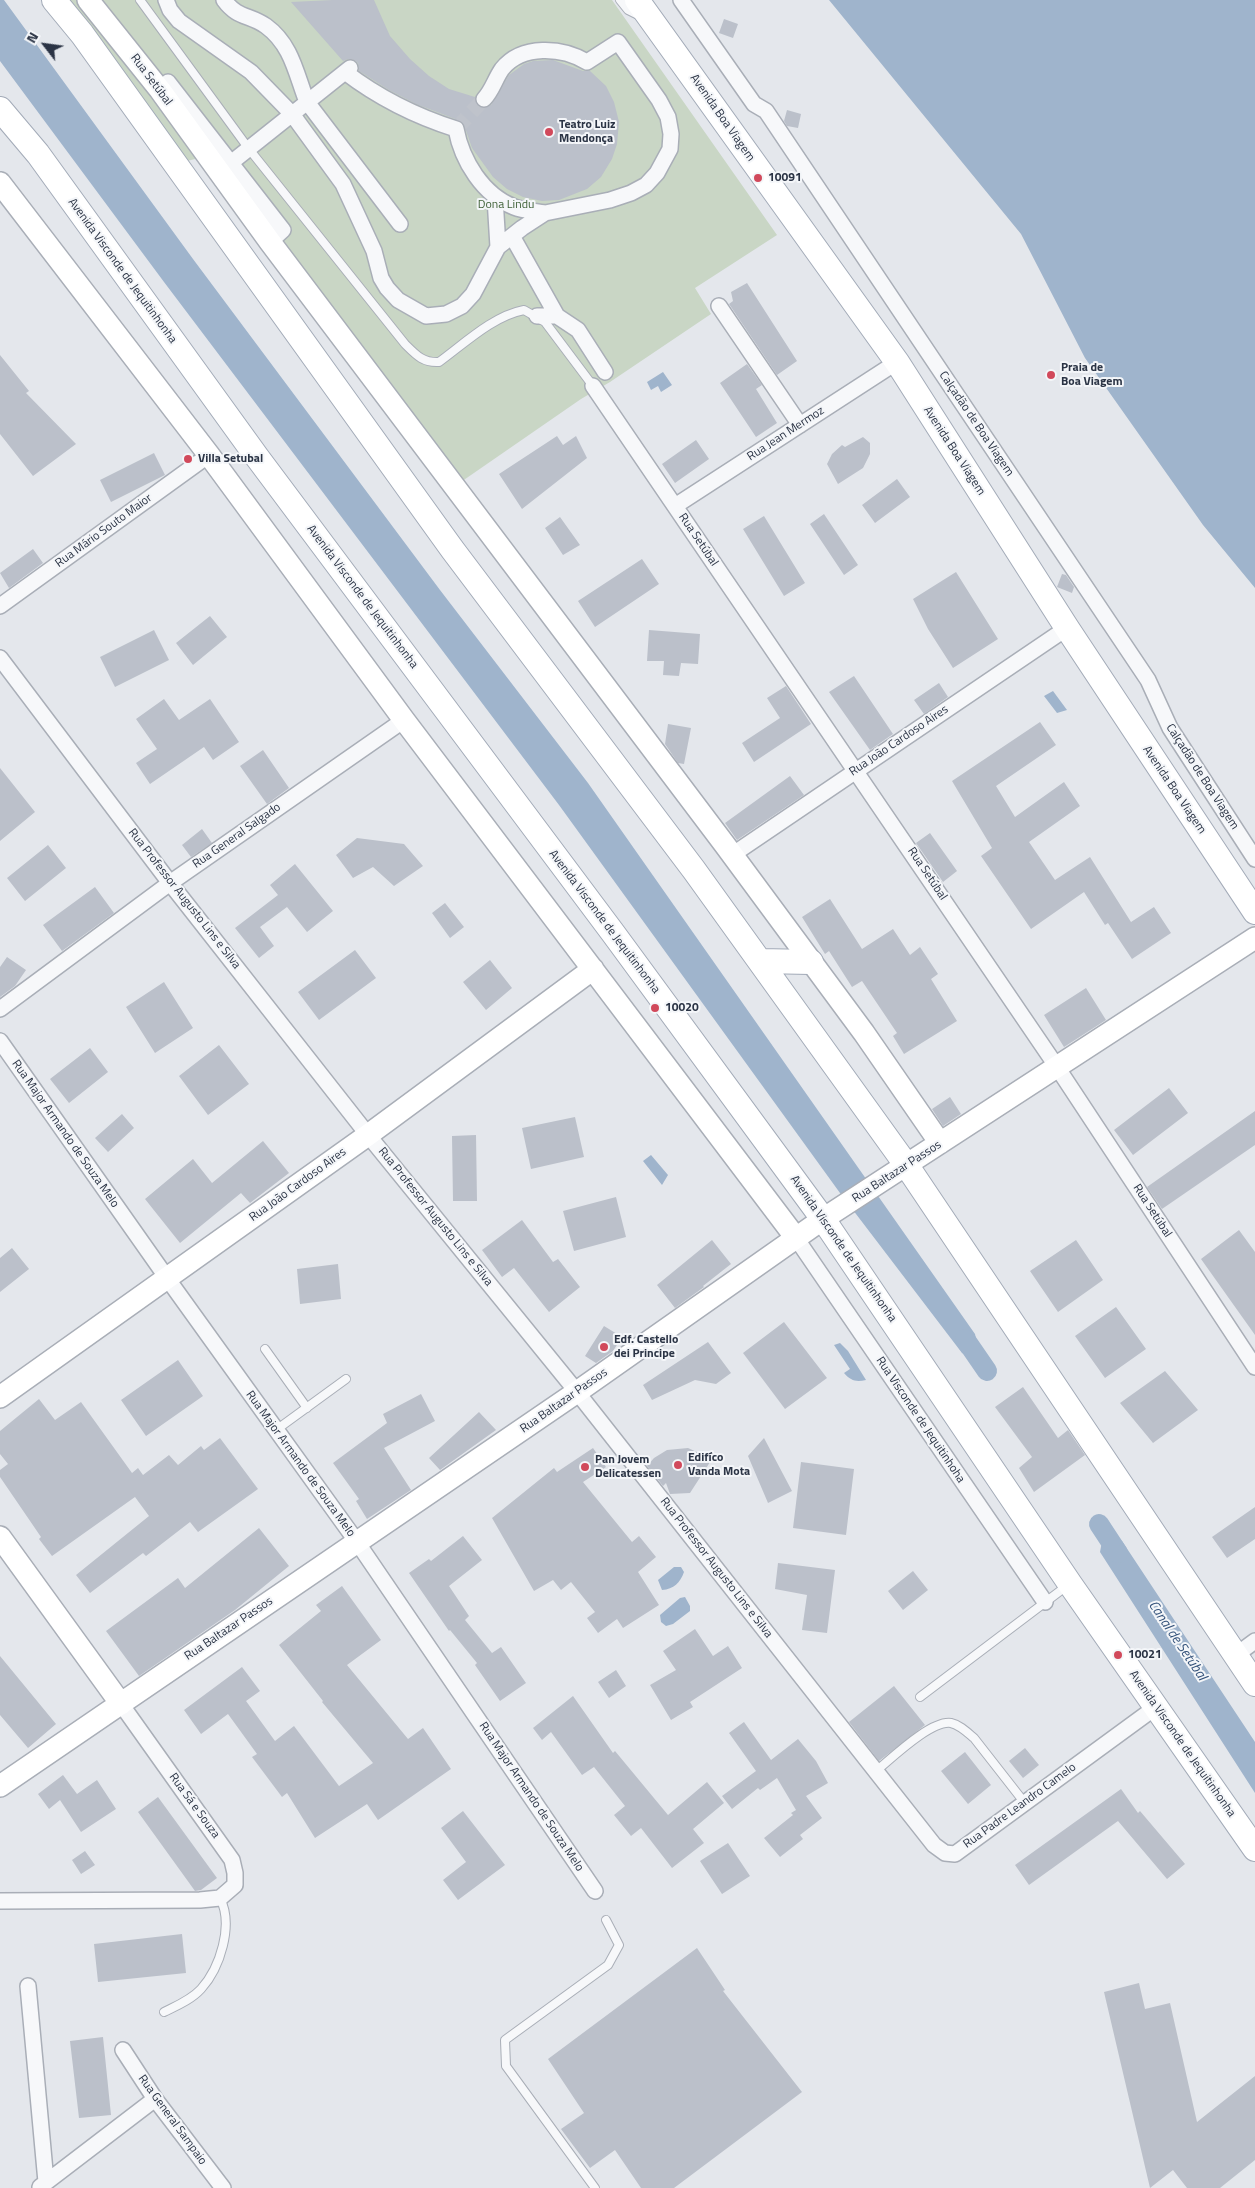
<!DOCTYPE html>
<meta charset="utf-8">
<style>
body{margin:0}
#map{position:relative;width:1255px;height:2188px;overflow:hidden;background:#e4e7ec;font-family:"Titillium Web",sans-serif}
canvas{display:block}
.north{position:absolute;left:20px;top:20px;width:50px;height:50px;-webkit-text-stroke:4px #f4f6f9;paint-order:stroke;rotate:300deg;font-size:14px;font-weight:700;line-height:20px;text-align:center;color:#2b3445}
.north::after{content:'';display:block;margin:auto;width:18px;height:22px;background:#2b3445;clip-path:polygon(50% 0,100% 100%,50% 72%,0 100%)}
</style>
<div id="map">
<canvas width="1255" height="2188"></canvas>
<div class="north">N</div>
</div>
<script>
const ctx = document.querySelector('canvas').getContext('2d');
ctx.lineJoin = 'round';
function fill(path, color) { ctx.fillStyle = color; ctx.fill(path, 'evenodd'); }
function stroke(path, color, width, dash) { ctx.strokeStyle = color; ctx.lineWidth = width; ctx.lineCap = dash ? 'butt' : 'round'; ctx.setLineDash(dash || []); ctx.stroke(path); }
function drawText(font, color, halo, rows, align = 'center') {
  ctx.font = font + ' "Titillium Web",sans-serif'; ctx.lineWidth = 4; ctx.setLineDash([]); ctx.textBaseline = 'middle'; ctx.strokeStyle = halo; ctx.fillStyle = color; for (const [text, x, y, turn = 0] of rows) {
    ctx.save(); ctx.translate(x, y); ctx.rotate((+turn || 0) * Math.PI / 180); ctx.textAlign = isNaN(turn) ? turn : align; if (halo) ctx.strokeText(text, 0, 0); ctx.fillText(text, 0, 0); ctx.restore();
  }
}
fill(new Path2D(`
 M53 0H612L777 235 695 288 711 314 610 382 581 399 458 484 199 158 187 161Z`), '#c9d6c5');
fill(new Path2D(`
 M0 0H4L193 259 440 590 588 783 975 1334 981 1362 962 1353 840 1193 559 805 164 282 0 61Z
 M829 0H1255V588L1203 525 1085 358 1021 234Z
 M663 372 672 385 661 392 658 386 651 390 647 382Z
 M1053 691 1067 710 1057 713 1044 696Z
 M651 1155 668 1175 662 1185 643 1161Z
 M840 1343 848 1351 866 1380C856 1382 851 1381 844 1373L850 1369 834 1345Z
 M1104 1531 1122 1541 1255 1742V1793L1100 1552Z
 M674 1567H681L684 1572C680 1583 674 1589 662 1590L658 1580Z
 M685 1597 690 1606V1611L673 1624 666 1626 661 1622 660 1615 680 1598Z`), '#9fb4cc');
stroke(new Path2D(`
 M965 1339 987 1371
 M1099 1524 1118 1553`), '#9fb4cc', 20);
fill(new Path2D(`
 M333 0H374L390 36 410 59 429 76 449 89 475 97V102L482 108 491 105 509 75 524 64 533 61 553 60 583 71H590L606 86 614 102 619 122 617 144 612 159 601 177 587 189 559 200 542 201 523 197 507 189 493 177 472 148 463 122 416 104 389 90 359 71 358 63 354 60 348 59 343 61 291 2Z
 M724 19 738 24 733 38 719 33Z
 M787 110 801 114 798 128 787 126 784 121Z
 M747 283 797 361 777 375 729 304 733 301 731 292Z
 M0 355 29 391 26 393 76 444 33 476 0 434Z
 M747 364 762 385 756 389 777 423 756 437 720 383Z
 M557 436 563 445 576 436 587 458 522 509 499 474Z
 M863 437 870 443V454L863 468 838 484 827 464 832 454 842 445 845 447Z
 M696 440 709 459 675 483 662 464Z
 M154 453 165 475 111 502 100 480Z
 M897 479 910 497 875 523 862 505Z
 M824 514 858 565 844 575 810 524Z
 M764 516 805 583 784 596 743 529Z
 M560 517 580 545 563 555 545 528Z
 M33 549 43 563 9 588 0 573Z
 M642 559 659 584 595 627 578 601Z
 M956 572 998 639 953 668 928 629 913 599Z
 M1062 574 1066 575 1074 587 1072 593 1057 587Z
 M210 616 227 637 193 665 176 643Z
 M154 630 169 660 115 687 100 657Z
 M649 630 700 634 698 664 681 663 679 676 663 675 664 661H647Z
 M854 676 893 734 870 750 829 692Z
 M939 683 948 697 924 714 914 700Z
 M786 686 811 724 754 762 742 743 780 718 767 698Z
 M164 699 179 720 210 699 239 742 213 760 204 747 150 784 136 763 157 749 136 719Z
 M1040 722 1056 745 996 786 1015 817 1064 782 1080 806 1029 842 1055 880 1090 857 1131 922 1154 907 1171 933 1132 959 1108 923 1105 925 1084 892 1031 929 981 856 992 848 952 781Z
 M668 724 691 728 684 764 678 763 665 744Z
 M263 750 289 788 267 804 240 766Z
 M0 768 35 812 0 841Z
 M790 776 804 795 737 840 725 823Z
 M202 829 212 843 191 857 182 845Z
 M930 833 957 871 943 882 916 843Z
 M357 838 404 844 423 866 394 886 373 867 353 878 336 855Z
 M48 845 66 868 25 901 7 878Z
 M295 864 333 911 307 932 287 907 260 927 274 946 259 958 235 928 278 895 270 885Z
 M95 887 114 913 62 951 43 925Z
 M830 899 862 949 893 929 910 955 920 947 938 974 931 979 957 1021 904 1054 893 1036 897 1033 862 981 852 987 829 951 825 954 802 917Z
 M445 903 464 927 450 938 432 913Z
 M355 950 376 978 319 1020 298 992Z
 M7 957 26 970 15 986 0 997V967Z
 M490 960 512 988 486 1010 463 982Z
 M164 982 193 1028 155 1053 126 1007Z
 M1086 988 1106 1020 1064 1047 1044 1015Z
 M219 1045 249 1084 208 1115 179 1076Z
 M90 1048 108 1072 69 1103 50 1079Z
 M1169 1088 1188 1113 1133 1155 1114 1130Z
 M950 1097 961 1114 943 1126 932 1109Z
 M1255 1111V1145L1162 1209 1147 1187Z
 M122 1114 134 1128 108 1152 95 1138Z
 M575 1117 584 1157 531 1169 522 1128Z
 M476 1135 477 1201H453L452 1136Z
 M263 1141 289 1173 250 1203 241 1193 180 1243 145 1199 193 1159 212 1183Z
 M616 1197 626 1237 574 1251 563 1211Z
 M522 1220 553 1262 558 1259 580 1287 549 1312 514 1268 502 1277 482 1250Z
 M1239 1230 1255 1252V1335L1201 1259Z
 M712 1240 731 1264 703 1286 704 1287 675 1308 657 1285Z
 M1076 1240 1103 1280 1058 1312 1030 1271Z
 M12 1248 29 1269 0 1292V1258Z
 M338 1264 341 1299 300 1304 297 1269Z
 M1116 1307 1146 1349 1105 1378 1075 1336Z
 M784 1322 827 1378 785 1409 743 1353Z
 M604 1326 622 1337 613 1351 596 1363 585 1356Z
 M708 1342 731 1373 716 1384 695 1380 652 1400 643 1385Z
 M178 1360 203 1396 146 1436 121 1400Z
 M1165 1371 1198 1410 1153 1443 1120 1403Z
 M1023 1387 1058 1438 1068 1430 1085 1455 1034 1492 1019 1468 1032 1457 995 1407Z
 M421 1394 435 1421 384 1448 411 1490 367 1519 356 1501 359 1499 333 1463 387 1423 383 1414Z
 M39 1399 55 1420 81 1402 132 1473 138 1468 143 1475 169 1455 178 1465 201 1446 204 1450 220 1438 258 1489 198 1532 190 1522 146 1556 143 1553 90 1593 76 1575 149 1516 135 1497 52 1556 39 1539 41 1537 0 1477V1470L8 1464 0 1454V1431Z
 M479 1412 496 1430 440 1470 429 1458Z
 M764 1438 792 1491 768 1503 748 1456Z
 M593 1448 606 1467 583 1482 632 1542 639 1536 656 1557 638 1572 659 1605 623 1628 617 1619 598 1633 587 1618 595 1612 571 1582 561 1590 553 1580 534 1591 492 1518 554 1468 557 1472Z
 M688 1448 712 1459 690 1493 670 1494 666 1483 663 1486 647 1466 654 1458 667 1450Z
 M801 1462 854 1469 846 1535 793 1528Z
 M1255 1507V1539L1227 1558 1212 1537Z
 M259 1528 289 1566 235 1610 139 1676 106 1631 178 1578 185 1588Z
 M463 1536 482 1560 449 1586 469 1616 465 1620 492 1653 501 1647 526 1683 500 1701 475 1665 477 1663 450 1630 449 1631 409 1573 429 1559 431 1561Z
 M778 1563 835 1570 827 1633 802 1630 807 1595 775 1589Z
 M913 1571 928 1590 903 1610 888 1591Z
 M342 1586 381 1640 347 1665 408 1739 423 1728 451 1769 378 1820 367 1804 315 1838 287 1793 282 1797 252 1757 257 1754 228 1714 201 1734 184 1710 242 1667 260 1691 246 1701 275 1741 294 1726 339 1786 373 1763 322 1702 323 1701 279 1645 321 1611 316 1605Z
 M695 1629 713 1656 728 1646 742 1668 690 1702 693 1707 671 1720 650 1685 676 1670 663 1651Z
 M0 1656 56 1724 28 1748 0 1715Z
 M616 1670 626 1686 609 1698 598 1682Z
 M894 1686 925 1725 879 1761 849 1722Z
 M573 1696 613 1753 615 1751 668 1815 707 1782 724 1803 693 1829 704 1843 672 1868 641 1828 631 1836 614 1815 625 1806 594 1767 582 1775 551 1732 542 1740 533 1728Z
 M744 1722 771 1760 798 1739 816 1761 828 1783 806 1796 822 1818 800 1835 803 1839 780 1857 764 1838 793 1815 791 1813 796 1810 777 1778 760 1790 758 1788 732 1809 722 1796 756 1771 729 1733Z
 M1025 1748 1039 1765 1023 1778 1009 1761Z
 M965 1752 991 1785 968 1804 941 1771Z
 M63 1775 77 1794 97 1780 116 1809 81 1832 60 1800 49 1809 38 1794Z
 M1121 1789 1138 1813 1140 1811 1185 1864 1167 1879 1118 1821 1029 1885 1015 1865Z
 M158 1797 217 1878 201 1890 195 1891 138 1812Z
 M463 1811 505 1865 458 1900 443 1880 466 1862 441 1828Z
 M728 1843 750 1876 722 1894 700 1861Z
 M85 1851 95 1865 81 1874 72 1860Z
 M182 1934 186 1973 98 1982 94 1944Z
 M697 1948 725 1990 723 1991 802 2092 674 2188H641L615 2150 590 2168 561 2129 584 2113 548 2059Z
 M1139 1983 1145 2009 1170 2003 1197 2122 1255 2076V2160L1220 2188H1187L1173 2170 1150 2188 1104 1992Z
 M103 2037 111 2115 79 2118 70 2041Z`), '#bbc0ca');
stroke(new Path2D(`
 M456 129 484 99`), '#bfc3cb', 15, [15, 8]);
const lane = new Path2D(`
 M140 0 249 149 405 344C416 355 423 363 439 362 465 343 493 316 524 310L545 322 593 386
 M620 0 628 10 638 15
 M265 1349 307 1408
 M276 1430 346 1379
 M920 1697 1068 1585
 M876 1771C892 1758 931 1720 951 1723 960 1725 967 1732 974 1738L1024 1802
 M164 2012C176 2006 191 2000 201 1989 220 1968 234 1925 220 1898
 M595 2188 506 2066 505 2040 608 1965 619 1945 606 1920`);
const street = new Path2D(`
 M166 0 170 10 179 21 251 72 292 114 343 184 374 251 381 278 387 288 398 300 426 316 446 314 462 306 473 294 498 247 522 228 545 213 610 200 631 193 646 185 657 173 670 149 671 134 668 117 659 100 618 42 587 62C562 47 522 44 502 69 495 79 492 91 484 99
 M224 0C238 19 249 14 266 26 292 45 296 74 307 102L400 224
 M681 0 754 104 766 111 1148 680 1170 728 1255 859
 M345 72C379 98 415 116 456 129 462 161 483 195 514 207 524 211 535 211 545 213
 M160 90 168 82 283 230 270 242
 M232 162 350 68
 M495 198 498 247
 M512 236 557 316
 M719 306 800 425
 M537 316H557L578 330 605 372
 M593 386 1057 1067 1255 1367
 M675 506 897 362
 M0 606 209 455
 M0 658 170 883 368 1135 577 1392 934 1845 945 1853 955 1854 1156 1707
 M732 855 1067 628
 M0 1009 170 883 404 720
 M0 1041 167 1278 357 1542 595 1891
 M796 1238 1045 1602
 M1236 1655 1255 1641
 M0 1901 200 1900 220 1898 235 1885V1873L232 1860 121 1704
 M28 1986 46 2182
 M123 2050 155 2099 223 2188
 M40 2187 155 2099`);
const secondary = new Path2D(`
 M88 0 160 90 270 242 725 845 864 1033 940 1143
 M0 183 209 455 404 720 796 1238
 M0 1397 368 1135 593 969
 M0 1537 121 1704
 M0 1786 577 1392 823 1219 1255 938`);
const primary = new Path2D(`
 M54 0 82 34 452 549 694 870 907 1166 1255 1684
 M637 0 897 362 1067 628 1255 912
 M0 109 38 154 257 457 613 933 823 1219 1070 1584 1255 1849
 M760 961 811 962`);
stroke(lane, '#a9aeb7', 10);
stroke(street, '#a9aeb7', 18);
stroke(secondary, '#a9aeb7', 24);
stroke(primary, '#a3abb8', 26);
stroke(lane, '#f7f8fa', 8);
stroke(street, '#f7f8fa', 15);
stroke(secondary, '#fff', 21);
stroke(primary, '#fff', 24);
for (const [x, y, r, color] of [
 [549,132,5,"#d1495b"],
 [758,178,5,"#d1495b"],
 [1051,375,5,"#d1495b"],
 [188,459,5,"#d1495b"],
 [655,1008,5,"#d1495b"],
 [604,1347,5,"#d1495b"],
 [678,1465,5,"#d1495b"],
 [585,1467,5,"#d1495b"],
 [1118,1655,5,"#d1495b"]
]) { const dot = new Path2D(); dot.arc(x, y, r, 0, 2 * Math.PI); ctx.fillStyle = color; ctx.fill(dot); stroke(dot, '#f4f6f9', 2); }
drawText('12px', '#2b3445', '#f4f6f9', [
 ["Rua Setúbal",151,80,53],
 ["Avenida Boa Viagem",722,118,55],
 ["Avenida Visconde de Jequitinhonha",122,271,54],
 ["Calçadão de Boa Viagem",976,424,56],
 ["Rua Jean Mermoz",786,434,-33],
 ["Avenida Boa Viagem",954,451,57],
 ["Rua Mário Souto Maior",104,531,-36],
 ["Rua Setúbal",698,540,56],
 ["Avenida Visconde de Jequitinhonha",362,597,53],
 ["Rua João Cardoso Aires",899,741,-34],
 ["Calçadão de Boa Viagem",1202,777,57],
 ["Avenida Boa Viagem",1174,790,56],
 ["Rua General Salgado",237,836,-35],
 ["Rua Setúbal",927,874,56],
 ["Rua Professor Augusto Lins e Silva",184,899,52],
 ["Avenida Visconde de Jequitinhonha",604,922,53],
 ["Rua Major Armando de Souza Melo",65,1134,55],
 ["Rua Baltazar Passos",897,1172,-33],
 ["Rua João Cardoso Aires",298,1185,-36],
 ["Rua Setúbal",1152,1211,57],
 ["Rua Professor Augusto Lins e Silva",435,1217,51],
 ["Avenida Visconde de Jequitinhonha",843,1249,55],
 ["Rua Baltazar Passos",564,1401,-35],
 ["Rua Visconde de Jequitinhoha",920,1420,56],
 ["Rua Major Armando de Souza Melo",300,1464,54],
 ["Rua Professor Augusto Lins e Silva",716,1568,52],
 ["Rua Baltazar Passos",229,1629,-34],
 ["Avenida Visconde de Jequitinhonha",1182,1744,55],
 ["Rua Major Armando de Souza Melo",531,1797,56],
 ["Rua Sá e Souza",194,1806,54],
 ["Rua Padre Leandro Camelo",1020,1806,-36],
 ["Rua General Sampaio",172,2120,54]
]);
drawText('bold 12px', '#2b3445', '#f4f6f9', [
 ["Teatro Luiz",559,125],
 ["Mendonça",559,139],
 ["10091",768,178],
 ["Praia de",1061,368],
 ["Boa Viagem",1061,382],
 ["Villa Setubal",198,459],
 ["10020",665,1008],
 ["Edf. Castello",614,1340],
 ["dei Principe",614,1354],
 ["Edifíco",688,1458],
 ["Vanda Mota",688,1472],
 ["Pan Jovem",595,1460],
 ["Delicatessen",595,1474],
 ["10021",1128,1655]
], 'left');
drawText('12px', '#3f6138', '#f4f6f9', [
 ["Dona Lindu",506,205]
]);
drawText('italic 14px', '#34527a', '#f4f6f9', [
 ["Canal de Setúbal",1177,1641,56]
]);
</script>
